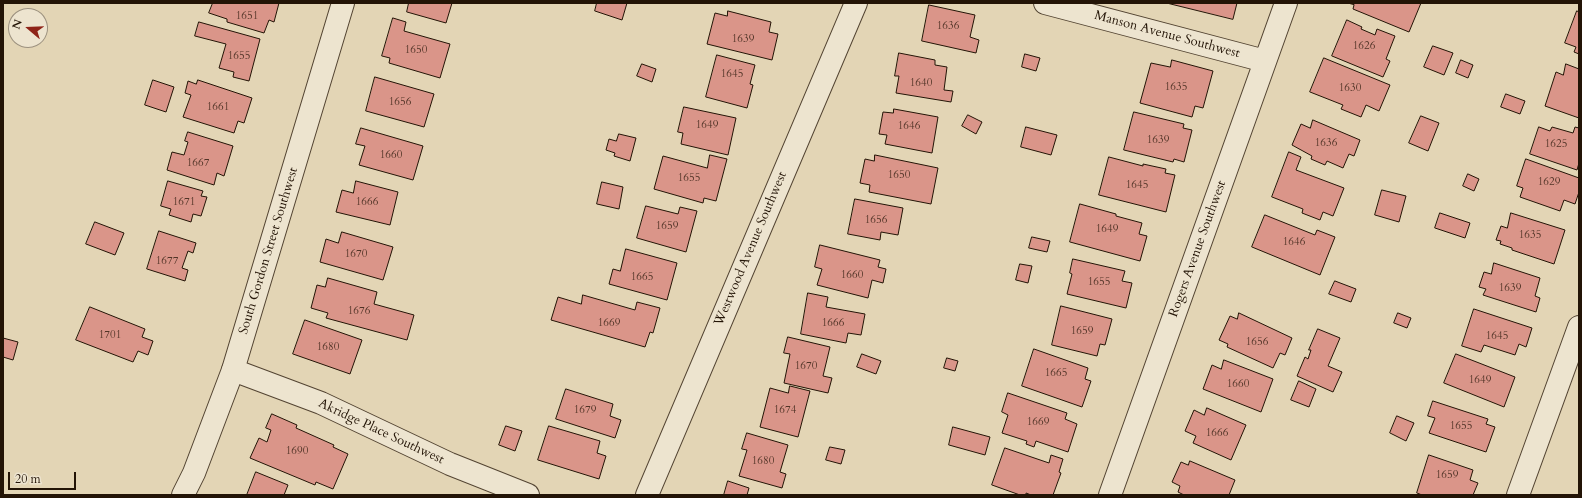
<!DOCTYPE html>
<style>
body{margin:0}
#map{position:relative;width:1582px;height:498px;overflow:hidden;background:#e3d5b5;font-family:Cardo,serif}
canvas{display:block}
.frame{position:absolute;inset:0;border:4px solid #231406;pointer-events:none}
.north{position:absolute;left:8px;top:8px;width:40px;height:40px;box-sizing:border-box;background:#ede4cf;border:1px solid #9c917f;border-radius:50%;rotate:289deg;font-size:11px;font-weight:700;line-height:16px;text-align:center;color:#231406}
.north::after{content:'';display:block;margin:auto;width:14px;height:18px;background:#8f2418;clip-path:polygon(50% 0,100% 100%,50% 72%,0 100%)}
.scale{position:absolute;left:8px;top:472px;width:68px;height:18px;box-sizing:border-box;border:2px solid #231406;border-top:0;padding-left:5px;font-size:12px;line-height:14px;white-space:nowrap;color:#231406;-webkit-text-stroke:3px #ede4cf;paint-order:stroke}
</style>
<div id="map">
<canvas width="1582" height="498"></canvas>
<div class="frame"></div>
<div class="north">N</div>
<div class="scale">20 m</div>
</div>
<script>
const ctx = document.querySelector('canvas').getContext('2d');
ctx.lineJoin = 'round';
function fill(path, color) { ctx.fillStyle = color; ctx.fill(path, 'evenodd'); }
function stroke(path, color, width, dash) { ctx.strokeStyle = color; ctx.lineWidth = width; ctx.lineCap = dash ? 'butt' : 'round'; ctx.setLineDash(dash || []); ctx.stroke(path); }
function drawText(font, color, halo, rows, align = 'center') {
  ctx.font = font + ' Cardo,serif'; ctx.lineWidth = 3.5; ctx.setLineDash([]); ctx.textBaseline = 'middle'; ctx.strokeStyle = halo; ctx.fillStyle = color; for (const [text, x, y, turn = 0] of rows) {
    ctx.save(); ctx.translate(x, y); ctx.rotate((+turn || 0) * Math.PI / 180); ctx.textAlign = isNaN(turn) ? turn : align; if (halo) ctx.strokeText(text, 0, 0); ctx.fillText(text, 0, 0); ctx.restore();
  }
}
const building = new Path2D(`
 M213 3H279L274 22 269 20 264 33 227 22V19L209 13Z
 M409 3H452L446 23 407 12Z
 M597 3H627L622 20 595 11Z
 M1167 3H1237L1233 19Z
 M1348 3H1421L1409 32 1353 9 1354 5Z
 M929 5 975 15 970 37 979 40 976 53 922 41Z
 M728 11 771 22 769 32 778 34 772 60 707 44 715 13 727 16Z
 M1577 11 1579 12V54L1574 52 1576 47 1565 43Z
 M393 18 406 22 404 31 450 44 440 78 389 63 390 58 382 56Z
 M1347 20 1362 27 1361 29 1375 35 1377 29 1395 36 1386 59 1390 61 1383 77 1332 56Z
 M199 22 260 39 249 81 233 77 234 72 219 68 226 44 195 36Z
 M1433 46 1453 53 1444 75 1424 67Z
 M899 53 935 60V65L947 67 944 90 953 91 951 102 896 93 899 76H895Z
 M1025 54 1040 58 1036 71 1022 67Z
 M717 55 755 65 750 84 753 85 747 108 706 97Z
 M1324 58 1390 85 1379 111 1366 105 1361 117 1341 109 1343 105 1310 92Z
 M1172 60 1213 71 1203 108 1195 106 1192 117 1140 103 1151 63 1170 67Z
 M1461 60 1473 65 1468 78 1456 73Z
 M642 64 656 69 652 82 637 76Z
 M1566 64 1579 69V118L1545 106 1556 72 1563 75Z
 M375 77 434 94 424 127 366 111Z
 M153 80 174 87 166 112 145 105Z
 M198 80 252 98 244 123 238 121 234 133 183 117 191 95 185 93 188 81 196 84Z
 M1506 94 1525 101 1520 114 1501 107Z
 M684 107 736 118 728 155 681 144 683 133 678 132Z
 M894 109 938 117 932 153 885 144 887 135 879 134 883 112 893 113Z
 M1134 112 1184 124 1183 128 1192 130 1184 162 1174 159 1173 162 1124 150Z
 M968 115 982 122 976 134 962 126Z
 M1421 116 1439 123 1428 151 1409 143Z
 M1313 120 1360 140 1354 156 1349 154 1343 168 1327 161 1325 165 1311 159 1312 156 1292 145 1301 124 1310 128Z
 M1026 127 1057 135 1051 155 1021 147Z
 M1539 127 1550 131 1552 127 1573 133 1575 127 1579 128V163L1577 170 1530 154Z
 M361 128 423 146 413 180 359 165 365 146 356 144Z
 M188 132 233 146 224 176 217 173 214 185 167 170 172 152 184 155 188 142 185 141Z
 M619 134 636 138 630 161 614 156 615 153 606 150 609 139 616 141Z
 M1289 152 1301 157 1296 170 1344 188 1333 216 1323 212 1320 220 1302 213 1303 209 1272 197Z
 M710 155 727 159 716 201 704 198 703 203 654 189 663 156 707 168Z
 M875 155 938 168 931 204 869 192 870 185 860 183 865 159 874 161Z
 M1109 157 1143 166V164L1166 169 1165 173 1175 175 1166 212 1099 195Z
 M1526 159 1579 178V192L1575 204 1564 200 1560 211 1520 197 1523 188 1517 186Z
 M1468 174 1479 179 1474 191 1463 186Z
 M168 181 203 191 201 196 207 197 201 216 193 214 191 222 169 215 171 209 161 206Z
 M356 181 398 192 390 225 336 212 342 190 353 193Z
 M602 182 623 187 619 209 597 204Z
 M1382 190 1406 196 1399 222 1375 215Z
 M855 199 903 208 898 235 881 232 880 240 848 234Z
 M1080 204 1116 214V216L1142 223 1139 234 1147 236 1140 261 1070 242Z
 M646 206 678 214 680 207 697 211 686 252 637 238Z
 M1440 213 1470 223 1465 238 1435 228Z
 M1511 213 1565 230 1554 264 1512 250V248L1500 244 1501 241 1496 240 1501 226 1507 228Z
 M1265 215 1315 235 1317 230 1335 237 1320 275 1252 247Z
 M95 222 124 233 115 255 86 244Z
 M159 231 196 243 193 253 188 251 182 268 188 270 185 281 147 269Z
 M342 232 393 247 383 280 320 262 326 239 338 243Z
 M1032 237 1050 241 1047 252 1029 248Z
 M820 245 880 260 878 267 886 269 883 283 872 280 868 298 817 285 822 269 815 267Z
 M626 249 677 263 667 300 609 284 613 269 620 271Z
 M1073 259 1125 271 1122 281 1132 283 1126 308 1067 294 1072 274 1070 273Z
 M1494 263 1540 278 1535 296 1540 298 1536 312 1483 295 1486 289 1479 287 1484 272 1491 274Z
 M1020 264 1032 266 1028 283 1016 280Z
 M328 278 377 292 374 304 414 315 407 340 326 318 328 313 311 308 317 285 325 287Z
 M1335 281 1356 289 1351 302 1329 294Z
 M808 293 828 297 826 307 865 314 861 335 848 333 846 343 801 334Z
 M583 295 635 310 637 302 660 308 653 333 650 332 645 347 551 320 558 297 581 304Z
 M1061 306 1112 319 1105 345 1100 344 1097 356 1052 345Z
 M90 307 145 329 142 337 153 341 148 355 138 351 133 362 76 340Z
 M1474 309 1532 328 1526 347 1519 344 1515 355 1484 345 1481 352 1462 346Z
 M1239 313 1292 338 1285 355 1280 353 1273 368 1227 347 1228 344 1219 340 1230 316 1237 319Z
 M1398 313 1411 318 1407 328 1394 323Z
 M305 320 362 340 350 374 293 354Z
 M1318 329 1340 338 1328 366 1342 372 1333 392 1297 376 1305 357 1308 359 1311 350H1309Z
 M788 337 830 347 823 376 832 378 828 393 784 383 790 354 784 353Z
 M3 338 18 342 13 360 3 357Z
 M1034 349 1088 368 1085 379 1091 381 1082 407 1022 386Z
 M862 354 881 361 876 374 857 367Z
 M1456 354 1515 377 1504 407 1444 383Z
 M947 358 958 361 955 371 944 368Z
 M1224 360 1273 379 1261 412 1203 389 1212 365 1221 369Z
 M1299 381 1316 389 1309 407 1291 400Z
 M790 386 810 391 798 437 760 427 770 388 788 393Z
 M566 389 613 404 610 416 621 420 615 438 556 419Z
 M1008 393 1067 413 1065 419 1077 424 1068 452 1036 441 1034 447 1026 444 1027 441 1002 433 1008 415 1002 412Z
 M1433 401 1488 419 1486 424 1495 427 1486 452 1429 433 1435 418 1428 416Z
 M1207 408 1246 425 1231 460 1193 443 1196 436 1185 431 1194 410 1204 415Z
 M272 414 297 425 296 428 334 445 333 447 348 454 333 489 316 482 315 485 250 458 259 438 267 442 271 430 266 428Z
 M1397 416 1414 423 1406 441 1390 433Z
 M506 426 522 431 515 451 499 445Z
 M549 426 600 441 597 453 606 456 599 479 538 460Z
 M953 427 990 437 985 455 949 445Z
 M747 433 788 445 780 472 786 474 782 488 739 476 747 450 742 449Z
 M830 447 845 450 841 464 826 460Z
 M1005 448 1049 463 1051 455 1063 459 1059 472 1061 473 1053 495H1031L1026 493V495H1020L992 485Z
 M1429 455 1473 470 1470 480 1478 483 1473 495H1422L1417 493Z
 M1190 461 1235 480 1229 495H1184L1178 492 1180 486 1172 482 1181 462 1188 465Z
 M256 472 288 485 284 495H247Z
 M728 481 749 488 747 495H724Z`);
fill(building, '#da9589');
stroke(building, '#231406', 1);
const minor = new Path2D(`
 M1045 3 1265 61
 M233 370 321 403 450 464 528 495
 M647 495 856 3
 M1110 495 1286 3
 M1518 495 1579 327`);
const tertiary = new Path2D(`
 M183 495 194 473 233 370 343 3`);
stroke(minor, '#534432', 24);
stroke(tertiary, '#534432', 24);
stroke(minor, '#ede4cf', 22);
stroke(tertiary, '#ede4cf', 22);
drawText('11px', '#513427', null, [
 ["1651",247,16],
 ["1636",948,26],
 ["1639",743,39],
 ["1626",1364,46],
 ["1650",416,50],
 ["1655",239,56],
 ["1645",732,74],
 ["1640",921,83],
 ["1635",1176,87],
 ["1630",1350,88],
 ["1656",400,102],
 ["1661",218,107],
 ["1649",707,125],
 ["1646",909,126],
 ["1639",1158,140],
 ["1636",1326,143],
 ["1625",1556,144],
 ["1660",391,155],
 ["1667",198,163],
 ["1650",899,175],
 ["1655",689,178],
 ["1629",1549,182],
 ["1645",1137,185],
 ["1671",184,202],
 ["1666",367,202],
 ["1656",876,220],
 ["1659",667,226],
 ["1649",1107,229],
 ["1635",1530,235],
 ["1646",1294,242],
 ["1670",356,254],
 ["1677",167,261],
 ["1660",852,275],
 ["1665",642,277],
 ["1655",1099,282],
 ["1639",1510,288],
 ["1676",359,311],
 ["1669",609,323],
 ["1666",833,323],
 ["1659",1082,331],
 ["1701",110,335],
 ["1645",1497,336],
 ["1656",1257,342],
 ["1680",328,347],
 ["1670",806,366],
 ["1665",1056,373],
 ["1649",1480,380],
 ["1660",1238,384],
 ["1679",585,410],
 ["1674",785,410],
 ["1669",1038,422],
 ["1655",1461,426],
 ["1666",1217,433],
 ["1690",297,451],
 ["1680",763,461],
 ["1659",1447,475]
]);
drawText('13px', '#231406', '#ede4cf', [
 ["Manson Avenue Southwest",1167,35,15],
 ["Westwood Avenue Southwest",751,249,-67],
 ["Rogers Avenue Southwest",1198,249,-70],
 ["South Gordon Street Southwest",269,251,-73],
 ["Akridge Place Southwest",381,432,25]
]);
</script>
